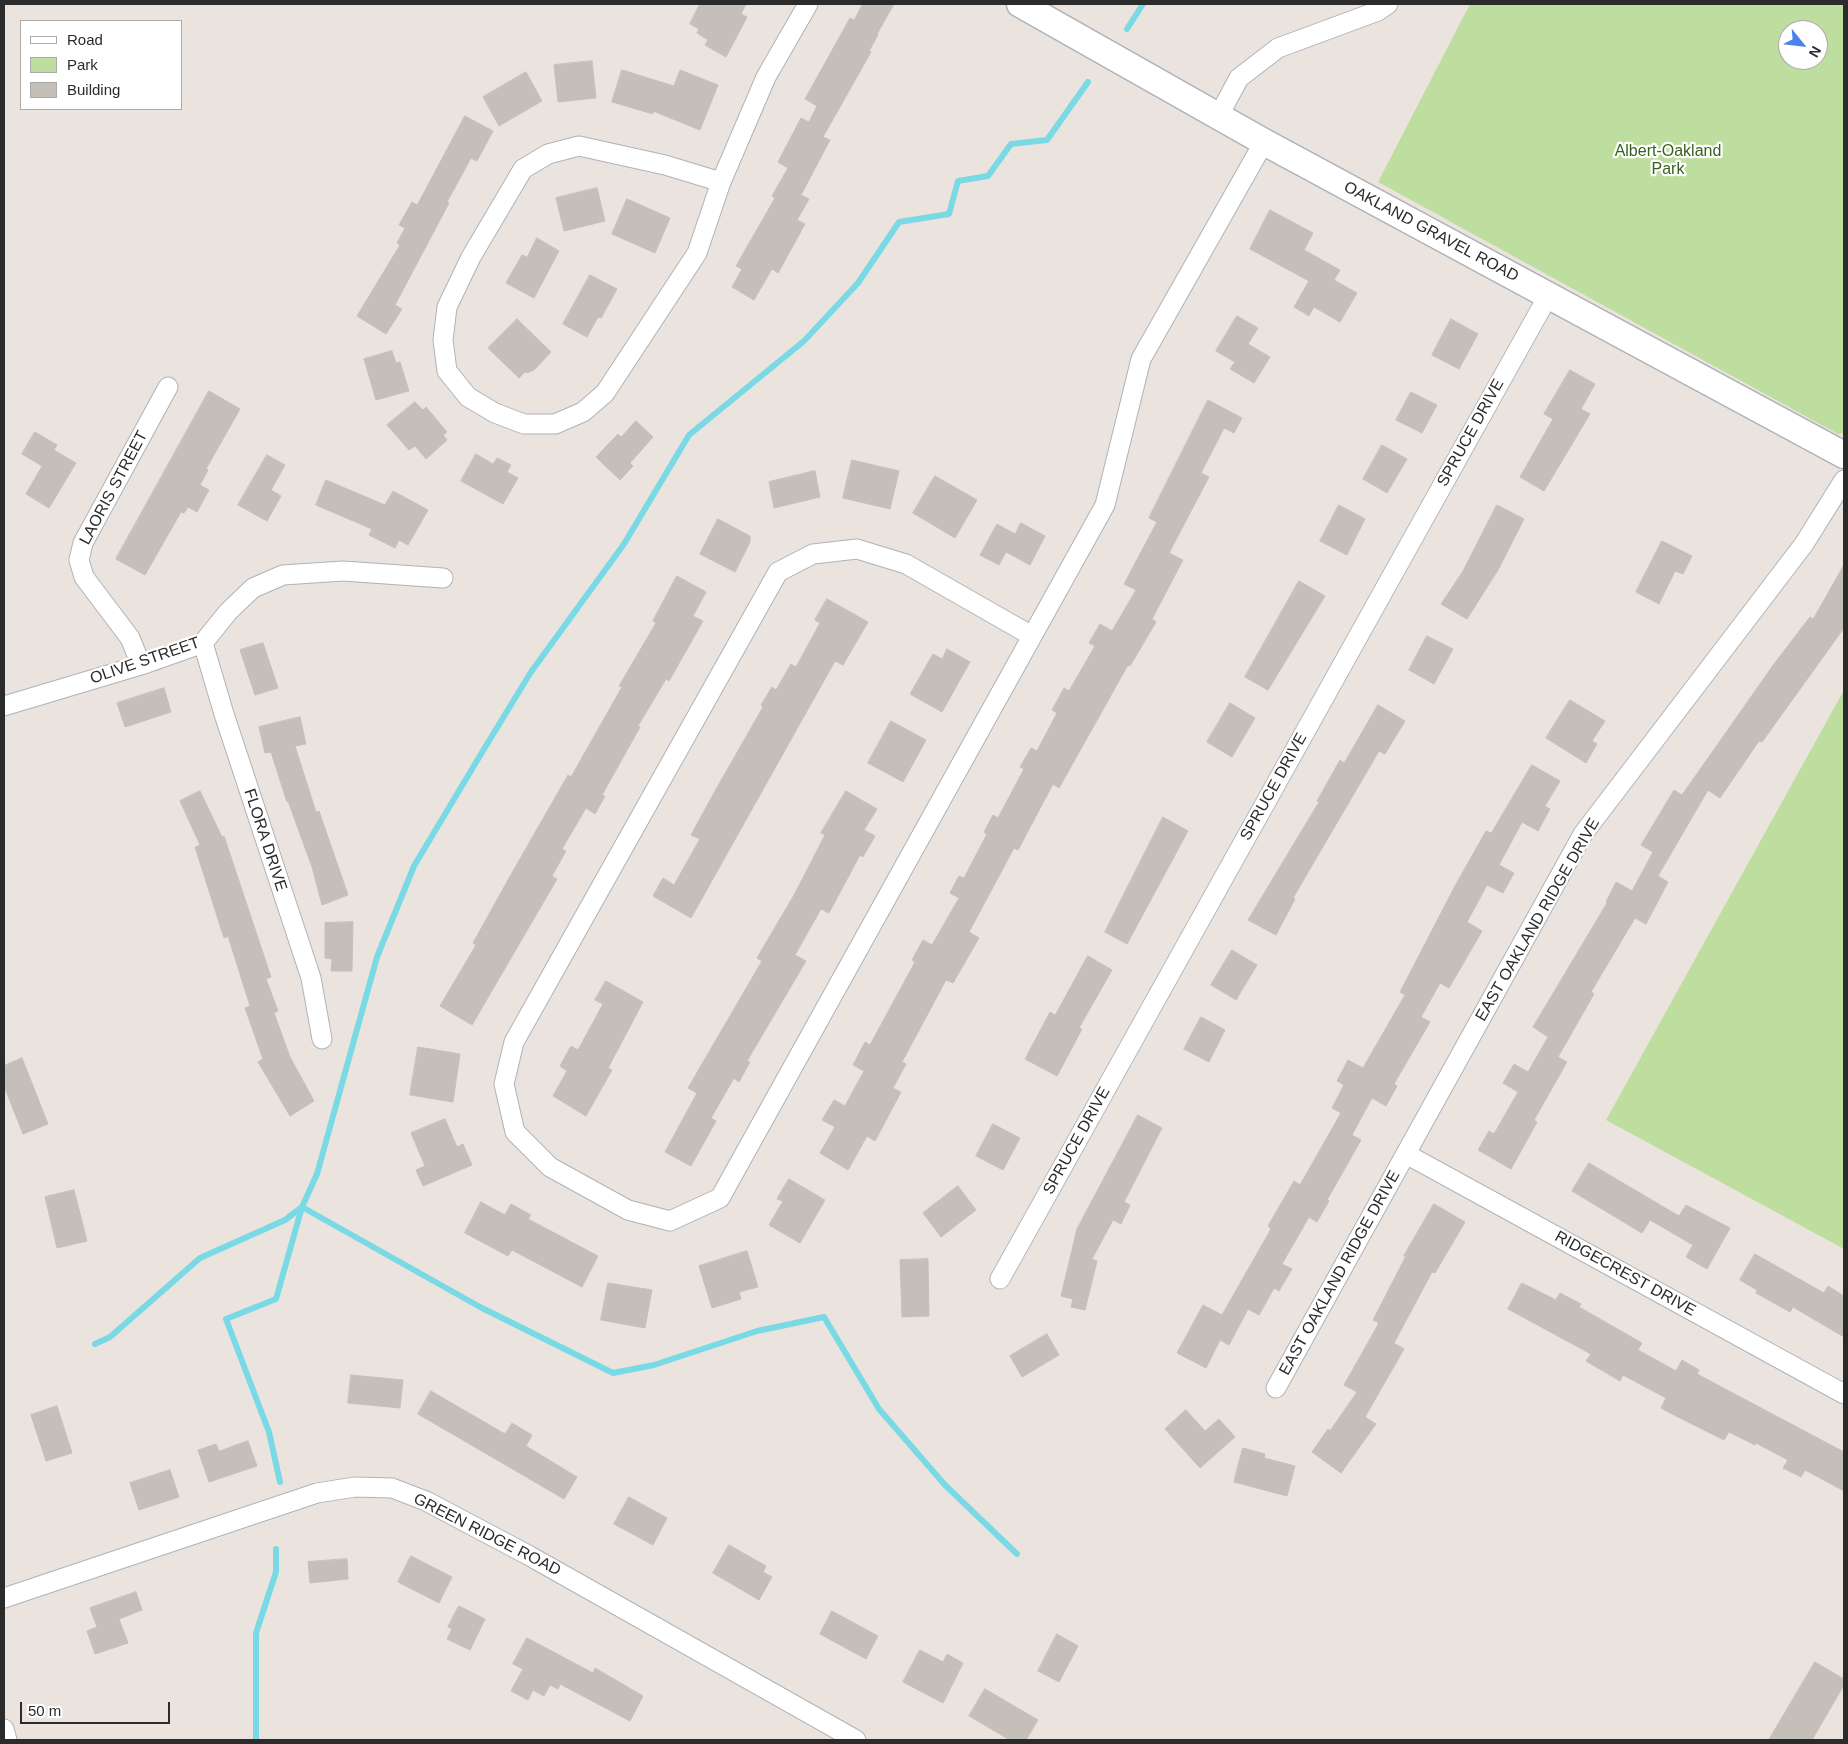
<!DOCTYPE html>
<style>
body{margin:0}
#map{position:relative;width:1848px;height:1744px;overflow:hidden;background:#ebe4de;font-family:Helvetica,sans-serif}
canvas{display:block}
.frame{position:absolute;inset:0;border:5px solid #2b2b2b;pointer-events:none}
.legend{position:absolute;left:20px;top:20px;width:162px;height:90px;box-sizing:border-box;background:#fff;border:1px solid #aaa;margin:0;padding:6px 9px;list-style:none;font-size:15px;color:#2b2b2b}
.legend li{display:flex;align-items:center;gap:10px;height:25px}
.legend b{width:25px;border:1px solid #aaa}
.north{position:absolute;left:1778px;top:20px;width:50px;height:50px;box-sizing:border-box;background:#fff;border:1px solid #aaa;border-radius:50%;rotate:119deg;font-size:14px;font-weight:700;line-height:20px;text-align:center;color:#2b2b2b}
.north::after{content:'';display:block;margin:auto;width:18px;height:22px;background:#4b82eb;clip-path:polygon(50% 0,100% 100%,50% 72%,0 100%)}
.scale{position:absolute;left:20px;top:1702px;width:150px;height:22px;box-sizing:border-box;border:2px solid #2b2b2b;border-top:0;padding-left:6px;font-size:15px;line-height:18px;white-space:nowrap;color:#2b2b2b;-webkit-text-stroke:4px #fff;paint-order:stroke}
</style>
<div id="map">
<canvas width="1848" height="1744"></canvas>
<div class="frame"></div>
<ul class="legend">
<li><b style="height:6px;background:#fff"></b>Road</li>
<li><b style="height:14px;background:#bede9f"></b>Park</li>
<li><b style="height:14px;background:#c4bfb9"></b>Building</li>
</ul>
<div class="north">N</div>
<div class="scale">50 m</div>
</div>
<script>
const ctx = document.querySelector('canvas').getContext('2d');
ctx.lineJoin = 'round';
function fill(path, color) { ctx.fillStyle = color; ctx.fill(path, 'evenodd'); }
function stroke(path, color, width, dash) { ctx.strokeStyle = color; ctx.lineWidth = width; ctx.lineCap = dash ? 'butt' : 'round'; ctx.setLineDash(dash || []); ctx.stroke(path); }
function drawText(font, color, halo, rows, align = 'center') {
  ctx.font = font + ' Helvetica,sans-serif'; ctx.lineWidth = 4.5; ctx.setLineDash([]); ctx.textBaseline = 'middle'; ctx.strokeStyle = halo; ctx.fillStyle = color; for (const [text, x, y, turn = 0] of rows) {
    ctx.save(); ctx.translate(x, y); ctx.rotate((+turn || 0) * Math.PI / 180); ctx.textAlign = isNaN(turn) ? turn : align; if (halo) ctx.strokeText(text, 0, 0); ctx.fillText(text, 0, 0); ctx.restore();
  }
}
fill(new Path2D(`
 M1470 4H1844V433L1838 434 1378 182ZM1788 30H1818V60H1788Z
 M1844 690V1249L1606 1120Z`), '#bede9f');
stroke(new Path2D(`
 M1127 29 1143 4
 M95 1344 110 1337 200 1258 285 1220 302 1207 317 1174 377 957 414 866 484 749 531 672 624 544 689 435 804 341 858 283 899 222 949 214 958 181 988 176 1011 144 1047 140 1088 82
 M280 1482 269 1432 226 1319 276 1299 302 1207 480 1307 613 1373 654 1365 757 1331 824 1317 879 1409 945 1485 1017 1554
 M256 1740V1633L276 1572V1549`), '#79d9e5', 6);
const building = new Path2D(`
 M700 4H746L741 14 747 17 726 57 705 45 708 40 697 33 699 29 690 24Z
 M863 4H894L877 34 878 35 869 51 871 52 823 137 830 140 801 195 809 199 797 220 805 224 778 273 772 269 754 300 732 287 742 269 736 266 775 198 772 196 788 168 778 162 801 118 809 122 817 106 805 99 850 18 854 20Z
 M592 61 596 98 558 102 554 65Z
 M622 70 674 86 680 70 718 85 700 130 653 111V114L612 102Z
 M526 72 542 101 499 126 483 97Z
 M465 116 493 131 477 161 471 158 447 202 449 203 395 305 402 309 386 334 357 316 400 245 397 243 405 228 399 225 412 202 417 205Z
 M597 188 605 221 564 231 556 198Z
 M627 199 670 218 655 253 612 234Z
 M1270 210 1313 233 1304 250 1340 270 1334 280 1357 293 1340 322 1314 307 1309 316 1294 307 1309 281 1250 249Z
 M537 238 559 251 534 298 506 283 522 255 527 257Z
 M590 275 617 289 601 318 598 317 587 337 563 324Z
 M1237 316 1258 328 1248 344 1270 357 1254 383 1230 369 1235 362 1216 351Z
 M517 319 551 352 534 370 527 373 525 372 519 378 488 348Z
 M1451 319 1478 334 1459 369 1432 355Z
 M392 351 396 363 400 362 409 391 376 400 364 359Z
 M1570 370 1595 384 1581 409 1590 414 1544 491 1520 477 1553 419 1544 414Z
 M209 391 240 409 206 469 208 470 200 485 209 490 197 512 188 507 184 513 181 512 145 575 116 559Z
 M1411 392 1437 405 1422 433 1396 420Z
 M1208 400 1242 418 1234 433 1224 428 1201 473 1209 477 1169 553 1183 560 1152 619 1156 622 1130 666 1128 665 1059 788 1053 784 1018 850 1014 848 969 932 979 938 953 983 946 980 902 1062 906 1064 893 1088 901 1092 875 1141 867 1136 848 1170 820 1153 835 1127 822 1120 834 1100 845 1106 864 1071 853 1065 865 1042 870 1045 915 962 912 960 923 940 932 945 959 898 950 893 959 876 964 878 987 834 984 832 993 815 998 818 1024 769 1020 767 1031 748 1037 751 1057 713 1052 710 1064 688 1069 691 1095 646 1089 643 1100 624 1112 631 1136 590 1124 584 1157 522 1149 518Z
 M415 402 423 410 426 407 447 432 443 435 447 440 426 459 415 446 409 450 387 425Z
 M636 421 653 437 630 463 633 466 620 480 596 457 618 434 621 437Z
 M35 432 57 445 54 450 76 463 49 508 26 494 42 466 22 454Z
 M1382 445 1407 459 1387 493 1363 479Z
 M476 454 493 464 497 458 511 465 507 472 518 478 503 504 461 481Z
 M267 455 285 465 271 490 281 496 267 521 238 505Z
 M852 460 899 471 890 509 843 498Z
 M815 471 820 497 774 508 769 482Z
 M935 476 977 500 955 538 913 513Z
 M326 480 385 505 393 491 428 510 408 545 399 540 395 548 369 535 372 529 316 505Z
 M1339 505 1365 519 1347 555 1320 541Z
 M1497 505 1524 519 1498 570 1467 619 1441 604 1463 571Z
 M718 519 750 536V542L735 572 700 554Z
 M1021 523 1045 536 1030 565 1006 552 999 565 980 555 997 524 1015 534Z
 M1662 541 1692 556 1683 574 1675 571 1659 604 1636 592Z
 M1844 565V628L1762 742 1759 741 1720 798 1708 790 1658 876 1668 882 1646 924 1635 918 1591 992 1594 994 1558 1057 1567 1062 1534 1120 1537 1122 1511 1169 1478 1150 1489 1131 1494 1134 1518 1092 1503 1083 1514 1064 1528 1072 1548 1037 1533 1027 1607 903 1606 902 1616 882 1632 891 1653 852 1641 845 1674 790 1682 795 1774 664 1810 617 1813 619Z
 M677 576 706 592 693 616 703 621 669 681 666 679 638 726 640 727 602 795 605 796 595 814 586 808 562 849 566 851 552 876 557 879 472 1025 440 1006 476 945 473 943 509 878 568 775 571 777 622 687 619 686 656 623 653 621Z
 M1299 581 1325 596 1268 690 1245 677Z
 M827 599 868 622 843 665 835 661 691 918 653 896 663 878 674 885 700 839 691 835 715 791 763 707 761 705 772 687 776 690 791 664 796 667 820 623 815 620Z
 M1427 636 1453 649 1434 684 1409 670Z
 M263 643 278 688 255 695 240 650Z
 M947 649 970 662 942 712 910 694 933 654 942 659Z
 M164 688 171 712 125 727 117 703Z
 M1570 700 1605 721 1592 741 1597 744 1586 763 1546 738Z
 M1230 703 1255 718 1232 757 1207 742Z
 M1378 705 1405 721 1385 754 1379 751 1293 898 1295 899 1276 935 1248 920 1319 802 1317 801 1340 760 1344 763Z
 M300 717 306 744 295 746 316 812 319 811 348 895 322 905 312 867 288 801 287 802 271 752 265 753 259 727Z
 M891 721 926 740 903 782 868 763Z
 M1532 765 1560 781 1545 806 1550 809 1538 831 1522 822 1499 865 1514 873 1503 893 1487 885 1467 922 1482 931 1449 988 1440 983 1421 1017 1430 1022 1394 1084 1397 1086 1386 1106 1372 1098 1352 1135 1361 1140 1327 1200 1329 1201 1317 1222 1309 1217 1282 1264 1292 1269 1279 1291 1274 1288 1259 1315 1248 1309 1229 1345 1220 1340 1206 1368 1177 1353 1203 1305 1222 1315 1271 1229 1268 1226 1294 1181 1300 1185 1341 1113 1332 1108 1344 1085 1337 1081 1348 1060 1363 1068 1405 995 1400 992 1455 886 1486 831 1491 833Z
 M200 791 222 837 224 836 271 977 266 979 278 1011 274 1013 290 1057 314 1101 290 1116 258 1062 263 1059 245 1008 250 1006 228 936 224 938 195 847 200 845 180 801Z
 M846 791 877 809 864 830 875 836 863 857 860 855 829 913 821 909 795 955 806 961 747 1061 750 1062 739 1082 734 1078 711 1118 716 1121 691 1166 665 1152 697 1093 688 1088 762 961 757 958 794 895 825 835 821 833Z
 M1163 817 1188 831 1127 944 1105 932Z
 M353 922 352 971H331L332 959 325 958V923Z
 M1232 950 1257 965 1236 1000 1211 985Z
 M1088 956 1112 970 1079 1028 1082 1029 1057 1076 1025 1059 1050 1012 1055 1015Z
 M606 981 643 1002 608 1068 612 1070 586 1116 553 1096 567 1071 560 1066 571 1046 578 1050 603 1004 595 1000Z
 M1201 1017 1225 1030 1209 1062 1184 1049Z
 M418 1047 460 1054 453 1102 410 1095Z
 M22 1058 48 1124 23 1134 4 1086V1066Z
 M1138 1115 1162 1128 1124 1202 1130 1205 1121 1224 1113 1220 1092 1259 1097 1261 1085 1310 1071 1307 1073 1299 1061 1296 1077 1229Z
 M445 1119 457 1147 463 1144 472 1165 423 1186 416 1170 425 1166 411 1133Z
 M993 1124 1020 1138 1003 1170 976 1156Z
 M1589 1163 1679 1216 1686 1205 1730 1228 1707 1269 1686 1257 1693 1245 1650 1220 1642 1233 1572 1191Z
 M789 1179 825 1200 800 1243 769 1225 783 1201 777 1199Z
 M958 1186 976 1210 941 1237 923 1213Z
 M74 1190 87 1241 57 1248 45 1197Z
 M481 1202 505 1215 511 1204 531 1215 528 1219 598 1256 582 1287 512 1250 508 1256 465 1233Z
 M1434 1204 1465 1222 1435 1273 1432 1272 1394 1343 1404 1349 1365 1417 1376 1424 1341 1473 1312 1452 1328 1429 1330 1431 1357 1392 1344 1385 1379 1323 1373 1320 1406 1256H1404Z
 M747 1251 758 1287 739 1292 741 1299 712 1308 699 1266Z
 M1755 1254 1824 1293 1828 1286 1844 1296V1337L1793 1307 1790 1312 1756 1293 1757 1290 1740 1280Z
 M928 1259 929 1316 902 1317 900 1260Z
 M608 1283 652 1290 645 1328 601 1320Z
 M1522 1283 1556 1300 1560 1293 1581 1304 1579 1307 1642 1343 1638 1350 1676 1371 1682 1360 1699 1370 1697 1374 1844 1452V1491L1805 1470 1801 1477 1783 1468 1788 1460 1756 1443 1755 1445 1729 1432 1724 1440 1674 1415 1661 1408 1666 1398 1623 1375 1620 1381 1586 1361 1591 1354 1508 1309Z
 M1047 1334 1059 1355 1022 1377 1010 1356Z
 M351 1375 403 1380 400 1408 348 1403Z
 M431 1391 505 1434 512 1423 532 1435 526 1446 577 1477 564 1499 418 1414Z
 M57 1406 72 1453 46 1461 31 1415Z
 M1186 1410 1205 1431 1219 1419 1235 1437 1200 1468 1165 1429Z
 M248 1441 257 1466 209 1482 198 1450 216 1444 219 1451Z
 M1243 1448 1265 1454 1264 1458 1295 1466 1287 1496 1234 1482Z
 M170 1470 179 1497 139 1510 130 1483Z
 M629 1497 667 1518 653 1545 614 1524Z
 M729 1545 766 1566 763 1572 772 1577 759 1600 713 1573Z
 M411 1556 452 1577 439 1603 398 1582Z
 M347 1559 348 1579 310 1583 308 1562Z
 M136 1592 142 1610 119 1619 128 1643 95 1654 87 1631 97 1627 90 1608Z
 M459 1606 485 1619 470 1650 447 1639 452 1629 448 1627Z
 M832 1611 878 1636 866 1659 820 1634Z
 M1057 1634 1078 1646 1059 1682 1038 1671Z
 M527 1638 593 1673 595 1668 643 1696 630 1721 560 1684 558 1689 550 1685 544 1696 533 1690 528 1700 511 1691 523 1669 513 1664Z
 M920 1650 943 1662 947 1654 963 1663 943 1703 903 1682Z
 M1815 1662 1844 1679V1685L1812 1740H1769Z
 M985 1689 1038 1720 1026 1740H1010L969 1716Z`);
fill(building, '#c4bfb9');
stroke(building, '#c7bfb8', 1);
const street = new Path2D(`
 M1219 115 1239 78 1278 48 1378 11 1388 4
 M721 182 665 165 579 146 548 154 523 169 471 257 447 307 443 340 447 371 468 397 495 413 524 424H555L583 412 605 393 697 253 721 182 766 77 808 4
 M1032 636 906 564 857 549 813 554 778 572 514 1042 504 1084 515 1132 550 1167 628 1210 670 1221 720 1198 1105 505 1141 359 1264 142
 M203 643 224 714 311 978 322 1039
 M141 665 130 638 84 577 79 560 83 543 168 387
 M4 706 141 665 203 643 228 612 253 588 283 575 343 571 443 578
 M1406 1154 1844 1394
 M1000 1279 1548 296
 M1276 1388 1583 834 1804 544 1844 480
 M4 1598 317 1493 355 1487 392 1488 426 1501 528 1555 856 1740
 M4 1729 7 1740`);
const secondary = new Path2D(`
 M1020 4 1264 142 1844 455`);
stroke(street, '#aeb2ba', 21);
stroke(secondary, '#aeb2ba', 29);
stroke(street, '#fff', 19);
stroke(secondary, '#fff', 26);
drawText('16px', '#386220', '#fff', [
 ["Albert-Oakland",1668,152],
 ["Park",1668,170]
]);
drawText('16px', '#2b2b2b', '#fff', [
 ["OAKLAND GRAVEL ROAD",1431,232,28],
 ["SPRUCE DRIVE",1471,433,-61],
 ["LAORIS STREET",114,488,-62],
 ["OLIVE STREET",145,661,-19],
 ["SPRUCE DRIVE",1274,787,-61],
 ["FLORA DRIVE",265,840,72],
 ["EAST OAKLAND RIDGE DRIVE",1538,920,-60],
 ["SPRUCE DRIVE",1077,1141,-61],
 ["EAST OAKLAND RIDGE DRIVE",1340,1273,-61],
 ["RIDGECREST DRIVE",1625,1274,29],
 ["GREEN RIDGE ROAD",487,1535,27]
]);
</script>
